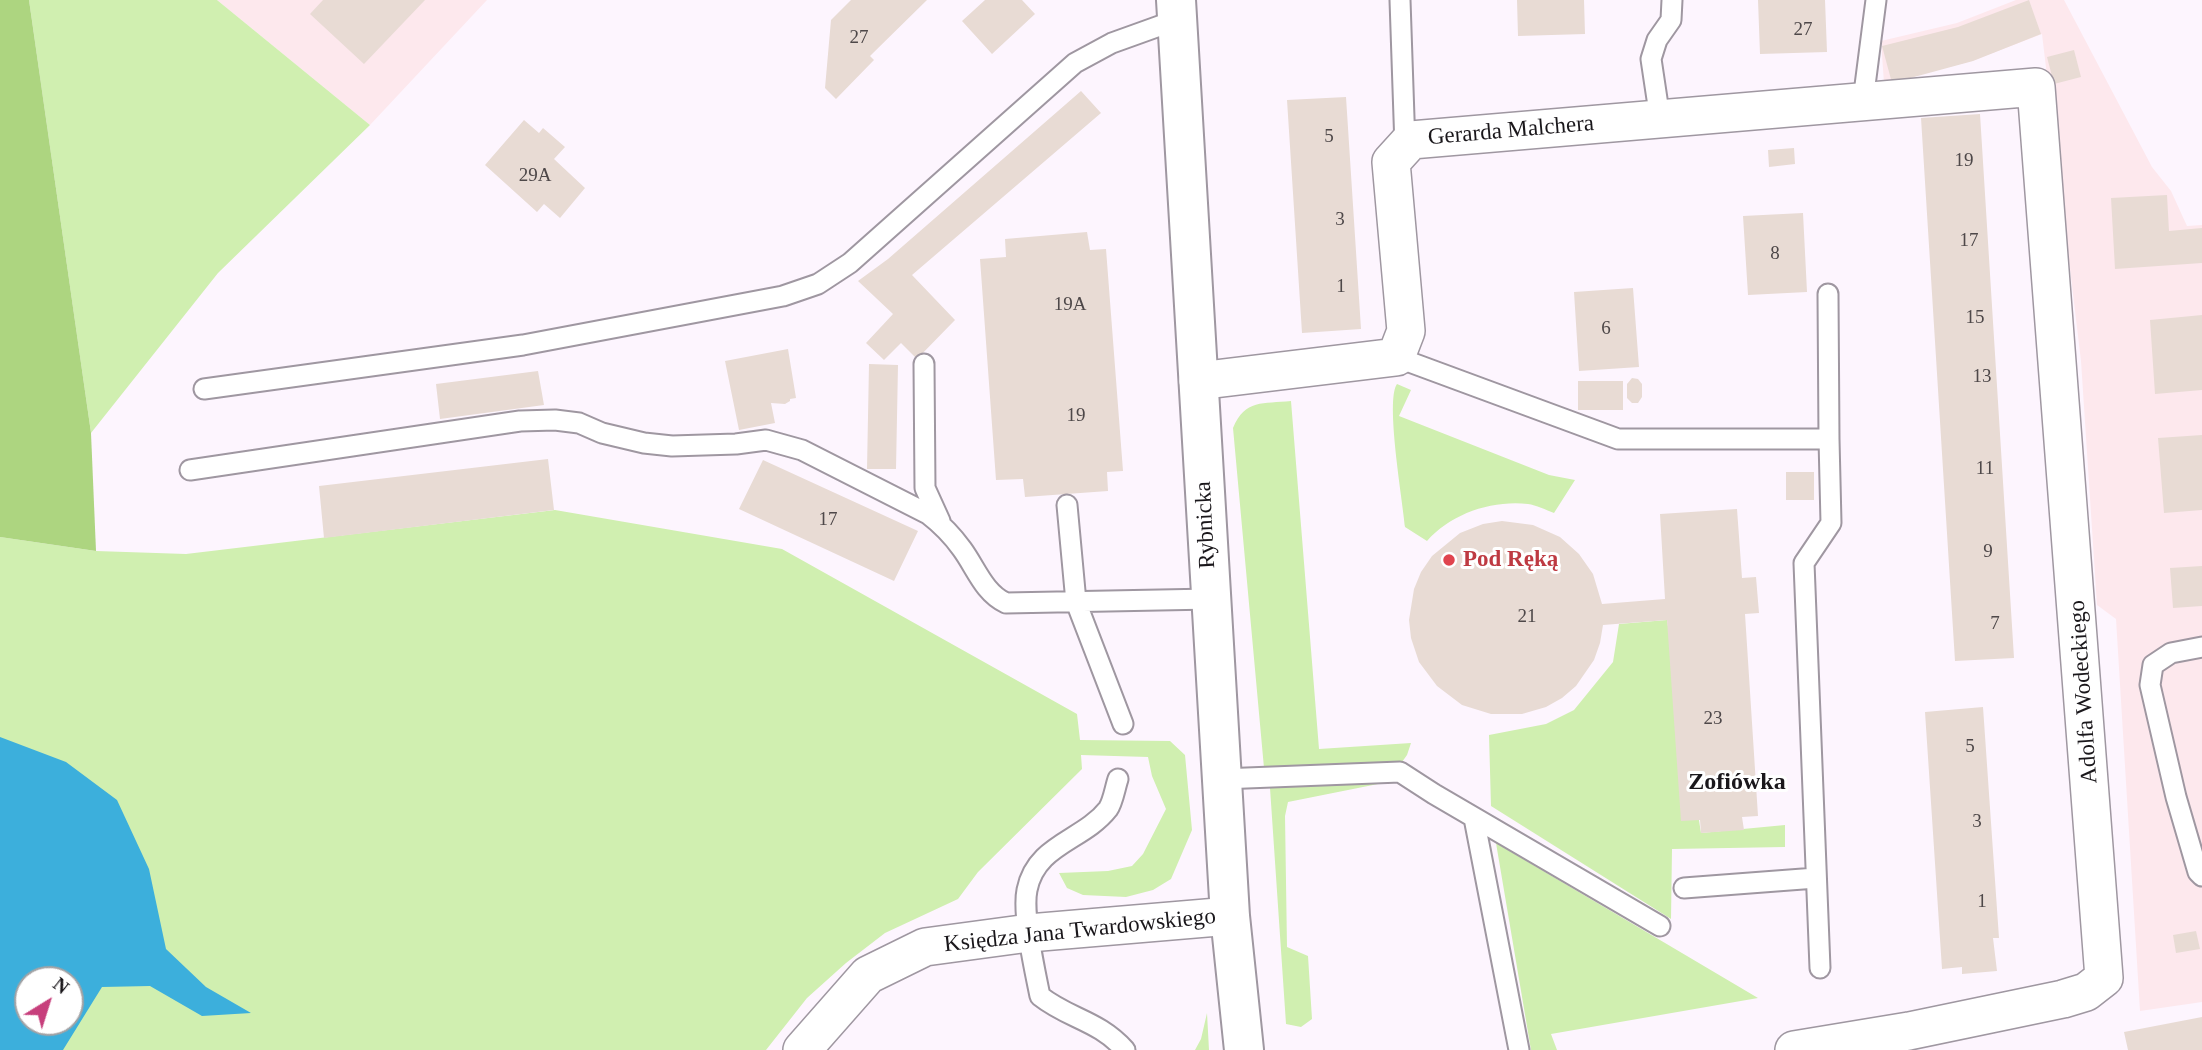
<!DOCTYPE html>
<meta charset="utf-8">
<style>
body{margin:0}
#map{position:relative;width:2202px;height:1050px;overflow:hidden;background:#fdf5fe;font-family:"Times New Roman",serif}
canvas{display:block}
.north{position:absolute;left:14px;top:966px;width:70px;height:70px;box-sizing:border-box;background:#fff;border:2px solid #a3a2a4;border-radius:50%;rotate:38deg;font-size:19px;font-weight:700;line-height:28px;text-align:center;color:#1a171b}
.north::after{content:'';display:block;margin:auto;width:24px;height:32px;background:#c73f7c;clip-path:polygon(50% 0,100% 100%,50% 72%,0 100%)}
</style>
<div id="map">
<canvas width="2202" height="1050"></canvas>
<div class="north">N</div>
</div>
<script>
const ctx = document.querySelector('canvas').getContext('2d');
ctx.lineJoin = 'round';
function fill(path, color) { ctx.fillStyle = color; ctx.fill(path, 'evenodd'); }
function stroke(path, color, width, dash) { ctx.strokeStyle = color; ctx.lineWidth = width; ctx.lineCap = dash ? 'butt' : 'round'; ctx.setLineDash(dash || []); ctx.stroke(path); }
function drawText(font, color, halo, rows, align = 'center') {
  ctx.font = font + ' "Times New Roman",serif'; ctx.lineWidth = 6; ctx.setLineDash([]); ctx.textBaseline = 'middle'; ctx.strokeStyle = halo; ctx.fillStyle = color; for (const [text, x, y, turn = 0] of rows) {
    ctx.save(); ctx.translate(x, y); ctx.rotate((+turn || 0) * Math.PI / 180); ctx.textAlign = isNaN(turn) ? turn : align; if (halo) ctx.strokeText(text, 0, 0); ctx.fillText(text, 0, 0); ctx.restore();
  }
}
fill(new Path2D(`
 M217 0H487L370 125Z
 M2016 0H2064L2152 167 2171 191 2187 226 2202 225V1002L2140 1011 2116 619 2097 605 2081 361 2042 34 1972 61 1884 83 1881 41 1957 23Z`), '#fde8ed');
fill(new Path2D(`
 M29 0H217L370 125 218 273 91 433Z
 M1397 384 1411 390 1399 416 1549 475 1575 480 1554 513C1546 510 1536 505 1528 504 1491 500 1451 514 1427 541L1405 527C1403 502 1385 400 1397 384Z
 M1291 401 1319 749 1411 743 1407 755 1402 762 1275 771 1264 768 1233 428C1245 399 1263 404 1291 401Z
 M555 510 782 549 1077 714 1080 740 1170 741 1185 755 1192 830 1171 879 1153 890 1126 897 1083 895 1067 888 1059 873 1108 871 1132 866 1143 854 1166 809 1152 776 1148 757 1081 755 1082 769 978 872 958 899 885 933 846 963 807 998 766 1050H0V537L96 551 186 554ZM28 980H70V1022H28Z
 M1667 620 1701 833 1785 825V847L1672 849 1671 919 1491 806 1489 735 1546 724 1574 710 1613 662 1619 624Z
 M1398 780 1288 802 1285 816 1287 947 1308 956 1312 1019 1301 1027 1286 1024 1270 788Z
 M1496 843 1758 998 1551 1034 1557 1050H1531Z
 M1207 1013 1209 1050H1195L1201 1039Z`), '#d0efb0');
fill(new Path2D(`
 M0 0H29L91 433 96 551 0 537Z`), '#add580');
fill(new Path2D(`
 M0 737 66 762 117 800 149 869 166 949 206 987 251 1013 202 1016 150 986 102 987 63 1050H0ZM28 980H70V1022H28Z`), '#3cafdc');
fill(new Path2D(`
 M323 0H425L364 64 310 14Z
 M851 0H927L870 56 874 60 836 99 825 88 831 20Z
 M985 0H1022L1035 14 992 54 962 21Z
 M1517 0H1584L1585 34 1518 36Z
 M1758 0H1825L1827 52 1760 54Z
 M2029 0 2041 34 1973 61 1892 83 1882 46 1958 27Z
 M2074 50 2081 77 2054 84 2047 57Z
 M1081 91 1101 113 912 275 955 320 917 359 901 343 884 360 866 343 893 314 858 281 888 259Z
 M1346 97 1361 329 1302 333 1287 100Z
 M1980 114 2014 658 1955 661 1921 118Z
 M524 120 539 133 543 128 565 147 554 159 585 188 560 218 544 204 537 212 485 165Z
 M1794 148 1795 164 1769 167 1768 150Z
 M2167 195 2169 231 2202 228V263L2115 269 2111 198Z
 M1803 213 1807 292 1748 295 1743 216Z
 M1087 232 1090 250 1106 249 1123 471 1107 472 1108 491 1025 497 1023 479 996 480 980 259 1006 257 1005 239Z
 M1633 288 1639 367 1579 371 1574 292Z
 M2202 315V390L2155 394 2150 320Z
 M788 349 796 398 790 399V401L785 404 771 403 775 423 739 430 725 361Z
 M869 364 898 365 896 469H867Z
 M538 371 544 405 440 419 436 384Z
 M1632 378 1638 379 1642 384V397L1638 403H1632L1627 398V384Z
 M1578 381H1623V410H1578Z
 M2202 435V510L2164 513 2158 438Z
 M548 459 554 510 324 538 319 486Z
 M763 460 918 531 894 581 739 509Z
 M1786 472H1814V500H1786Z
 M1737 509 1742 578 1756 577 1759 613 1745 614 1758 816 1742 817 1744 830 1701 833 1700 820 1681 821 1667 620 1603 625 1600 643 1594 660 1576 686 1562 698 1546 707 1522 714H1491L1462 705 1437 686 1419 662 1411 638 1409 620 1414 589 1421 572 1432 556 1460 533 1483 524 1502 521 1533 525 1560 537 1579 554 1593 574 1602 604 1665 599 1660 514Z
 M2202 566V606L2173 608 2170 568Z
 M1983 707 1999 938H1993L1997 971 1962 974V967L1942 969 1925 712Z
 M2196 931 2200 949 2176 953 2173 935Z
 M2202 1017V1050H2128L2124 1032Z`), '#e8dbd4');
const service = new Path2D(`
 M1400 0 1405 147
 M1863 101 1876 0
 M1660 119 1651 59 1657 40 1671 20 1672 0
 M1828 294 1829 439
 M1396 357 1618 439H1829L1831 523 1804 563 1820 968
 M924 364 925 488 940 521
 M204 389 523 345 783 296 818 284 850 263 1075 63 1112 43 1176 20
 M190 470 520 421 555 420 579 423 602 433 644 443 672 446 736 444 766 440 802 450 928 514C941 524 952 535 962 549 976 568 984 593 1006 603L1211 599
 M1067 505 1076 602 1123 724
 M2202 647 2171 653 2153 665 2150 685 2176 797 2198 872 2202 876
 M1118 779C1115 788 1113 802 1108 809 1083 841 1036 844 1027 890 1022 914 1035 971 1040 996 1069 1019 1098 1020 1125 1050
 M1221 779 1400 772 1434 794 1660 926
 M1474 818 1519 1050
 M1684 888 1816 878`);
const minor = new Path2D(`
 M1198 381 1396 357 1406 331 1391 162 1411 140 2036 87 2104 978 2086 992 2063 999 1909 1031 1794 1050
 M802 1050 868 975 925 947 1029 933 1230 916`);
const tertiary = new Path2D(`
 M1176 0 1230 916 1244 1050`);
stroke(service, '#9f97a1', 23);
stroke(minor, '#9f97a1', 40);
stroke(tertiary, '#9f97a1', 42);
stroke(service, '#fff', 19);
stroke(minor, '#fff', 37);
stroke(tertiary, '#fff', 38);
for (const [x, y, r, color] of [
 [1449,560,7,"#e0444e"]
]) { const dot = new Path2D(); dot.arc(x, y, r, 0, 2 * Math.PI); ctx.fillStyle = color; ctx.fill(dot); stroke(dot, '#fff', 2.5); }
drawText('19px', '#4e4849', null, [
 ["27",1803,30],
 ["27",859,38],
 ["5",1329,137],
 ["19",1964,161],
 ["29A",535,176],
 ["3",1340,220],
 ["17",1969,241],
 ["8",1775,254],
 ["1",1341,287],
 ["19A",1070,305],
 ["15",1975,318],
 ["6",1606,329],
 ["13",1982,377],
 ["19",1076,416],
 ["11",1985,469],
 ["17",828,520],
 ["9",1988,552],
 ["21",1527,617],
 ["7",1995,624],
 ["23",1713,719],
 ["5",1970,747],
 ["3",1977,822],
 ["1",1982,902]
]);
drawText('23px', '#1a171b', '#fff', [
 ["Gerarda Malchera",1511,131,-5],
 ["Rybnicka",1206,525,-93],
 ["Adolfa Wodeckiego",2084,692,-94],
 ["Księdza Jana Twardowskiego",1080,931,-6]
]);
drawText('bold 23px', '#be3a42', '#fff', [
 ["Pod Ręką",1463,560]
], 'left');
drawText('bold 24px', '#1a171b', '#fff', [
 ["Zofiówka",1737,783]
]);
</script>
